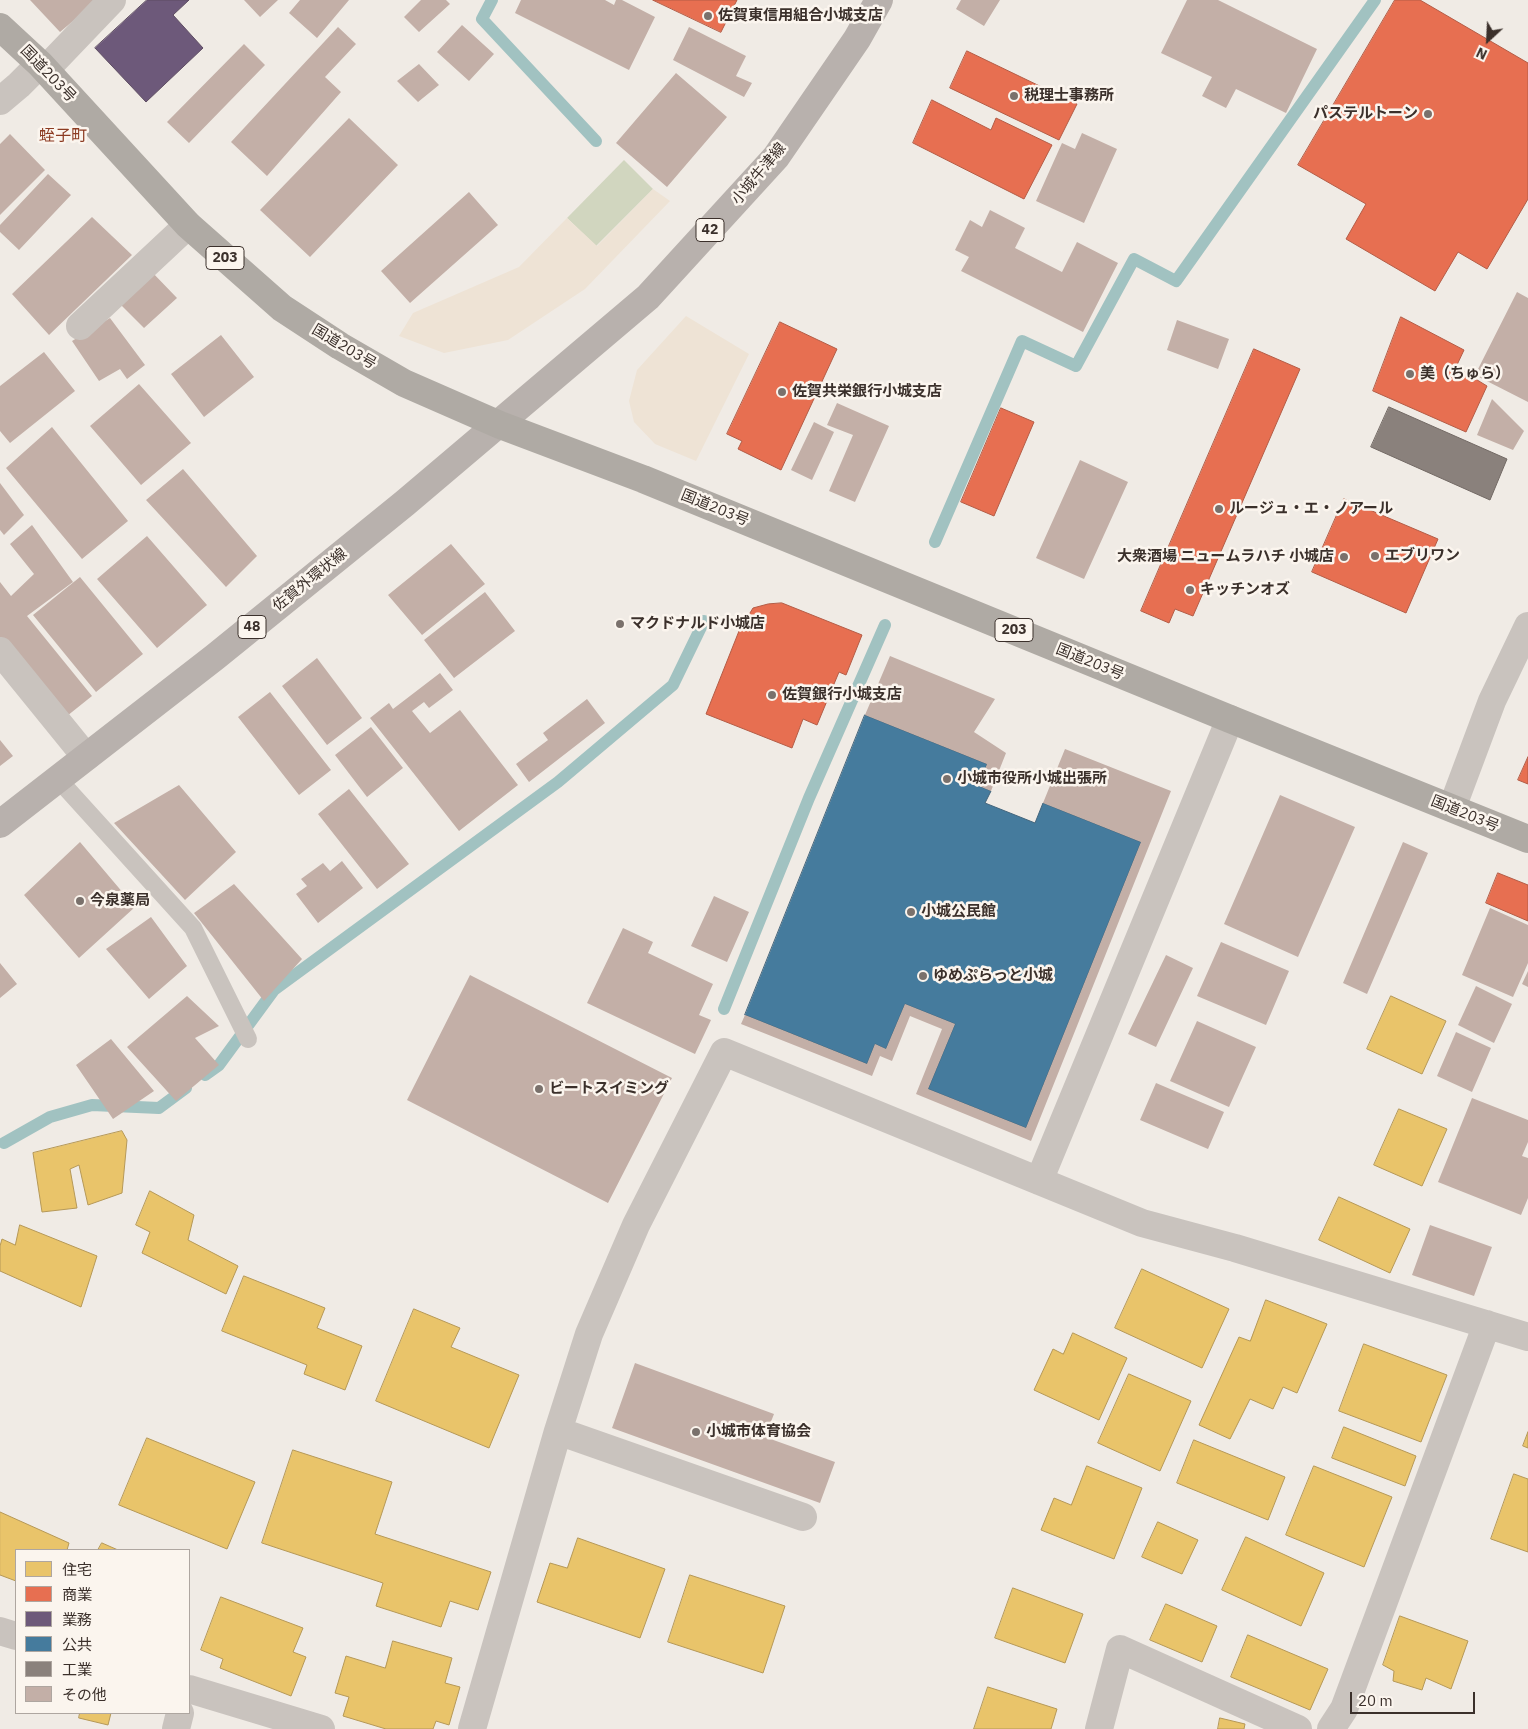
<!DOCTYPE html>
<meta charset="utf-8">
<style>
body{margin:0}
#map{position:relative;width:1528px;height:1729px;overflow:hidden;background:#f0ebe5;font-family:"IBM Plex Sans","Noto Sans JP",sans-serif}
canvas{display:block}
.legend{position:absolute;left:15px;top:1549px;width:175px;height:165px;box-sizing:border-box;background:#fbf5ee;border:1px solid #aea6a0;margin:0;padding:6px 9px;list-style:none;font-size:15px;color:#3b302b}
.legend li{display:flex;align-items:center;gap:10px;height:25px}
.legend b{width:25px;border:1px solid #aea6a0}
.north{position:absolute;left:1463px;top:15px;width:50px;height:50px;-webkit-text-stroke:4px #fbf5ee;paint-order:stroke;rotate:205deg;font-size:14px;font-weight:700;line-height:20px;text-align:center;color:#3b302b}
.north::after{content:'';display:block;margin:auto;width:18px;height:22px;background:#3b302b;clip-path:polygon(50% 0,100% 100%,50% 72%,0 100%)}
.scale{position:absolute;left:1350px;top:1692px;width:125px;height:22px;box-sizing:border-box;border:2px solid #3b302b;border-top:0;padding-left:6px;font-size:15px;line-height:18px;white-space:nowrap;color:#3b302b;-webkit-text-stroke:4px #fbf5ee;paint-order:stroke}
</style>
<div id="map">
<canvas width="1528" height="1729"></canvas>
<ul class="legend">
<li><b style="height:14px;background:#e9c46a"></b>住宅</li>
<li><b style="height:14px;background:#e76f51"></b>商業</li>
<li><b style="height:14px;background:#6d597a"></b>業務</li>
<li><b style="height:14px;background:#457b9d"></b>公共</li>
<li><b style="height:14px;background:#8a817c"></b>工業</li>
<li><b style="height:14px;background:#c3afa7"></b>その他</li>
</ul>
<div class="north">N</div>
<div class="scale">20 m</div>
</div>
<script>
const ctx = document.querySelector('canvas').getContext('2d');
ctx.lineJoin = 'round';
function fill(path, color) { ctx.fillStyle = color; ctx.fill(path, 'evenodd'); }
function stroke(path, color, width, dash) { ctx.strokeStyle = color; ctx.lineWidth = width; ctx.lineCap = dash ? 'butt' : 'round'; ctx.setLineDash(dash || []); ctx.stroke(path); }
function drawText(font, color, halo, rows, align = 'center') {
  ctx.font = font + ' "IBM Plex Sans","Noto Sans JP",sans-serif'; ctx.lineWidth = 5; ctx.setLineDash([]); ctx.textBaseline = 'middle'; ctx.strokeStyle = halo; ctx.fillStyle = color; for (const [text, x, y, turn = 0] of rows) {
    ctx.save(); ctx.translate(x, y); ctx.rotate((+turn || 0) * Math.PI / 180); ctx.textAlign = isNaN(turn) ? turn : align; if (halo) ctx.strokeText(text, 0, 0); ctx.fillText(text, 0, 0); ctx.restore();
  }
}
fill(new Path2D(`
 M624 160 653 189 596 246 567 218Z`), '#d1d6bf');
fill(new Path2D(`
 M653 189 670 201 585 289 508 340 444 353 399 336 413 313 519 267 567 218 597 246Z
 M686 316 749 354 696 461 655 444 634 422 629 401 637 370Z`), '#eee3d5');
const homes = new Path2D(`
 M1391 996 1446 1021 1422 1074 1367 1049Z
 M1399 1109 1447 1129 1422 1186 1374 1165Z
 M122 1131 127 1140 122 1193 88 1205 79 1165 70 1169 77 1208 42 1212 33 1153Z
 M150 1191 194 1215 188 1240 238 1266 226 1294 142 1253 150 1232 136 1225Z
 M1339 1197 1410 1229 1390 1273 1319 1240Z
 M20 1225 97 1256 81 1307 0 1271V1246L2 1239 15 1245Z
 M1142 1269 1229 1309 1202 1368 1115 1328Z
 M244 1276 325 1308 317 1328 362 1346 345 1390 304 1374 307 1365 222 1331Z
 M1266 1300 1327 1324 1297 1393 1283 1387 1273 1409 1250 1399 1230 1439 1199 1425 1239 1337 1250 1341Z
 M414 1309 460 1328 451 1347 519 1375 489 1448 376 1401Z
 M1073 1333 1127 1358 1099 1420 1034 1390 1053 1349 1063 1354Z
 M1364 1344 1447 1375 1421 1442 1339 1411Z
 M1129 1374 1191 1401 1160 1471 1098 1443Z
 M1344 1427 1416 1456 1405 1486 1332 1458Z
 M1528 1432V1448L1523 1446Z
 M147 1438 255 1482 227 1549 119 1505Z
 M1194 1440 1285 1477 1268 1520 1177 1483Z
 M293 1450 392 1482 375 1534 491 1572 478 1610 450 1601 441 1627 376 1606 383 1583 262 1543Z
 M1087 1466 1142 1488 1114 1559 1041 1530 1054 1498 1071 1505Z
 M1314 1466 1392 1497 1364 1567 1286 1535Z
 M1514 1474 1528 1479V1552L1491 1539Z
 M0 1512 69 1543 67 1550H16V1581L0 1575Z
 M1158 1522 1198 1540 1182 1574 1142 1557Z
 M1246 1537 1324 1573 1301 1626 1222 1590Z
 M578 1538 665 1569 640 1638 537 1602 550 1563 567 1568Z
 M102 1543 118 1550H98Z
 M690 1575 785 1606 763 1673 668 1642Z
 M1013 1588 1083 1614 1065 1663 995 1638Z
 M221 1597 303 1628 293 1652 306 1657 291 1696 220 1668 223 1659 201 1650Z
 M1166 1604 1217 1626 1202 1662 1150 1640Z
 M1400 1616 1468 1641 1451 1689 1426 1678 1422 1690 1393 1681 1394 1671 1383 1665Z
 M1248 1635 1328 1669 1310 1710 1231 1677Z
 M393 1641 452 1658 445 1683 460 1687 449 1725 436 1721 433 1729H386L343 1716 349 1697 335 1693 346 1656 385 1668Z
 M988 1687 1057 1709 1051 1729H974Z
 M80 1713H111L108 1725 79 1718Z
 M1220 1718 1245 1724 1244 1729H1218Z`);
fill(homes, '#e9c46a');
stroke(homes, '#b59857', 1);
const shops = new Path2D(`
 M653 0H737L721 32Z
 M1395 0H1420L1528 63V199L1487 269 1458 252 1435 291 1346 239 1366 204 1298 165Z
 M967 51 1077 104 1059 140 950 88Z
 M932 100 991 130 996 118 1052 145 1024 199 913 143Z
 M1401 317 1464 350 1456 367 1487 386 1466 432 1373 391Z
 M780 322 837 349 781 470 738 449 742 441 727 434Z
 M1254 349 1300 369 1193 616 1175 609 1169 623 1141 611Z
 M1001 408 1034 422 994 516 961 502Z
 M1344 499 1438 539 1406 613 1312 572Z
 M782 603 862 635 846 675 839 672 817 725 803 719 792 748 706 714 739 631 753 608 768 604Z
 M1528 757V784L1518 780Z
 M1498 873 1528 885V921L1486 903Z`);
fill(shops, '#e76f51');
stroke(shops, '#b35c46', 1);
const offices = new Path2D(`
 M147 0H189L173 15 203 48 146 102 95 48Z`);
fill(offices, '#6d597a');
stroke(offices, '#5e4d62', 1);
const public = new Path2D(`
 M865 715 987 764 979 786 991 791 985 803 1035 823 1043 803 1141 842 1026 1128 928 1089 955 1024 905 1004 886 1049 875 1044 867 1064 745 1015Z`);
fill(public, '#457b9d');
stroke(public, '#42647b', 1);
const industry = new Path2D(`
 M1389 407 1507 459 1490 500 1371 447Z`);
fill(industry, '#8a817c');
stroke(industry, '#726964', 1);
stroke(new Path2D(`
 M492 0 482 19 596 141
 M935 542 1022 341 1076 366 1134 259 1176 281 1375 0
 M724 1009 809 798 885 625
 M205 1075 219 1065 274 990 558 782 673 685 704 621
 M4 1143 50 1117 92 1105 159 1108 186 1088`), '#a1c2c1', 12);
fill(new Path2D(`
 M30 0H98L60 32Z
 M244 0H278L260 17Z
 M300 0H349L317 38 289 13Z
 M421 0H446L450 4 419 32 404 17Z
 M521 0H605L614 5 616 0H622L655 17 629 70 515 13Z
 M961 0H1000L984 26 956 9Z
 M1187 0H1218L1317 49 1286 113 1236 89 1226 108 1202 96 1212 77 1161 53Z
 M462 25 494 54 469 81 437 52Z
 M338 27 356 44 325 77 341 92 267 176 231 142Z
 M689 27 746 56 736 76 752 83 744 97 673 60Z
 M244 44 265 65 189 143 167 122Z
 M419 64 439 85 418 102 397 81Z
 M676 73 727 117 667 187 616 143Z
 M349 118 398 165 310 257 260 210Z
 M1082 133 1117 149 1084 223 1036 201 1062 143 1075 149Z
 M10 134 45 170 0 215V144Z
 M48 174 71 195 19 250 0 232V225Z
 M469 192 498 225 410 303 381 271Z
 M990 210 1025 228 1015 248 1062 272 1077 242 1118 263 1083 332 961 271 969 257 955 250 970 220 982 227Z
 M92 217 132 255 49 335 12 294Z
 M150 270 177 298 144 328 118 302Z
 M1517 292 1528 298V402L1475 375Z
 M110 318 145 365 127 379 120 369 99 381 72 341Z
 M1177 320 1229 339 1218 369 1167 350Z
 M221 335 254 377 204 417 171 374Z
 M44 352 75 391 10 443 0 431V386Z
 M139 384 191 443 141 485 90 426Z
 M1492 399 1524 431 1513 450 1477 435Z
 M837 403 889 426 855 502 829 491 853 435 827 425Z
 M814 422 834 432 812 480 791 470Z
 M52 427 128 521 82 559 6 468Z
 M1080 460 1128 482 1084 579 1036 558Z
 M183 469 257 556 226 587 146 500Z
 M0 483 24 515 4 535 0 530Z
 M32 525 73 582 27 616 92 696 62 720 0 644V582L11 596 34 574 10 544Z
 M147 536 207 605 157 648 97 579Z
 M451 544 485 584 422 635 388 595Z
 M80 577 143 654 96 692 33 615Z
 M485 592 515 631 454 678 424 640Z
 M890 656 995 699 974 732 1006 753 991 791 979 786 987 764 865 715Z
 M317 658 362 718 327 745 282 686Z
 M440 673 453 690 429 708 424 702 412 711 430 733 460 710 518 785 459 831 370 718 389 703 393 709Z
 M270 692 331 770 299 795 238 717Z
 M587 699 605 723 529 782 516 764 548 740 543 733Z
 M371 727 403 768 367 797 335 755Z
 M0 740 13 756 0 766Z
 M1065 749 1171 791 1031 1141 916 1094 942 1029 910 1016 892 1061 880 1056 872 1076 741 1024 745 1015 867 1064 875 1044 886 1049 905 1004 955 1024 928 1089 1026 1128 1141 842 1043 803Z
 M179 785 236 852 185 900 114 823Z
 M349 789 409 864 377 889 318 814Z
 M1280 795 1355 827 1298 957 1224 924Z
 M80 842 135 907 79 958 24 895Z
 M1403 842 1428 853 1367 994 1343 983Z
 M342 861 363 888 318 923 296 894 307 886 301 879 323 863 330 871Z
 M234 884 302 959 264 1001 194 913Z
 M714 896 749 912 727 962 691 946Z
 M1490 908 1528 925V963L1513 997 1462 975Z
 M151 917 187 966 149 999 106 949Z
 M623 928 653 942 648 953 713 984 699 1015 711 1020 695 1054 587 1003Z
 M1221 942 1289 971 1266 1025 1197 996Z
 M1166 955 1193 968 1156 1047 1128 1034Z
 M0 963 17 984 0 998Z
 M1528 971V987L1522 984Z
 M470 975 672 1078 608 1203 407 1100Z
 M1476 986 1512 1004 1494 1043 1458 1025Z
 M187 996 219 1026 195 1038 219 1065 176 1101 127 1047Z
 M1197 1021 1256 1047 1229 1107 1170 1081Z
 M1456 1032 1491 1048 1472 1092 1437 1076Z
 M111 1039 154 1091 113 1119 76 1065Z
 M1156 1083 1224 1112 1208 1149 1140 1120Z
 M1472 1098 1528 1120V1142L1522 1156 1528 1158V1198L1521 1215 1438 1182Z
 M1430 1225 1492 1247 1474 1296 1412 1275Z
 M635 1363 774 1414 765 1437 835 1462 820 1503 612 1428Z`), '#c3afa7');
stroke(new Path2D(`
 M58 779 193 928 248 1039`), '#c9c3be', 18);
stroke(new Path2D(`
 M45 70 112 0
 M0 101 19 85 40 64
 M80 326 188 225
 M0 651 86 757
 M1452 808 1492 701 1528 626
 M1039 1181 1230 719
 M558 1431 803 1517
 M0 1631 16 1636
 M189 1689 321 1729
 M176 1729 180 1713
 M472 1729 558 1431 589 1334 636 1225 724 1052 1142 1223 1235 1248 1528 1337
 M1099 1729 1120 1649 1298 1729
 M1331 1729 1344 1709 1487 1324`), '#c9c3be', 28);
stroke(new Path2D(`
 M0 824 215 657 405 503 648 297 776 157 857 39 879 0`), '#b8b1ad', 28);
stroke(new Path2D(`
 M0 27 40 64 188 225 282 308 340 346 404 383 500 425 643 479 1230 719 1528 839`), '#afaaa4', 28);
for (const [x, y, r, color] of [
 [708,16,5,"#7a716c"],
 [1014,96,5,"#7a716c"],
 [1428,114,5,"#7a716c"],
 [1410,374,5,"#7a716c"],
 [782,392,5,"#7a716c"],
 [1219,509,5,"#7a716c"],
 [1375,556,5,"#7a716c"],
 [1344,557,5,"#7a716c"],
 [1190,590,5,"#7a716c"],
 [620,624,5,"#7a716c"],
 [772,695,5,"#7a716c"],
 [947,779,5,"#7a716c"],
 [80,901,5,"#7a716c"],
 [911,912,5,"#7a716c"],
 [923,976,5,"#7a716c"],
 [539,1089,5,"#7a716c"],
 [696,1432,5,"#7a716c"]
]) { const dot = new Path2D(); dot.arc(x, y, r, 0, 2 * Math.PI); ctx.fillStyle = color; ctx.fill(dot); stroke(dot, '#fbf5ee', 2); }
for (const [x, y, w] of [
 [710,230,28],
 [225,258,38],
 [252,627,28],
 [1014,630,38]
]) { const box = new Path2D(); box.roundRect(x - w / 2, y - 11.5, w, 23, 4); ctx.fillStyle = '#fbf5ee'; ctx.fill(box); stroke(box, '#3b302b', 1); }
drawText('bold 14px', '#3b302b', null, [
 ["42",710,230],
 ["203",225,258],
 ["48",252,627],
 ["203",1014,630]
]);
drawText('bold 15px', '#3b302b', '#fbf5ee', [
 ["佐賀東信用組合小城支店",718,16],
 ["税理士事務所",1024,96],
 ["パステルトーン",1418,114,"right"],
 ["美（ちゅら）",1420,374],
 ["佐賀共栄銀行小城支店",792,392],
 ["ルージュ・エ・ノアール",1229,509],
 ["エブリワン",1385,556],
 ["大衆酒場 ニュームラハチ 小城店",1334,557,"right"],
 ["キッチンオズ",1200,590],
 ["マクドナルド小城店",630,624],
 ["佐賀銀行小城支店",782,695],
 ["小城市役所小城出張所",957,779],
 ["今泉薬局",90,901],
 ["小城公民館",921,912],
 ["ゆめぷらっと小城",933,976],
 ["ビートスイミング",549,1089],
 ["小城市体育協会",706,1432]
], 'left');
drawText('15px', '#3b302b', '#fbf5ee', [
 ["国道203号",48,74,46],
 ["小城牛津線",759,174,-50],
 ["国道203号",344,347,31],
 ["国道203号",715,508,22],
 ["佐賀外環状線",310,580,-39],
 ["国道203号",1090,662,22],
 ["国道203号",1465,814,22]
]);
drawText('16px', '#8c3b22', '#fbf5ee', [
 ["蛭子町",63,136]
]);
</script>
